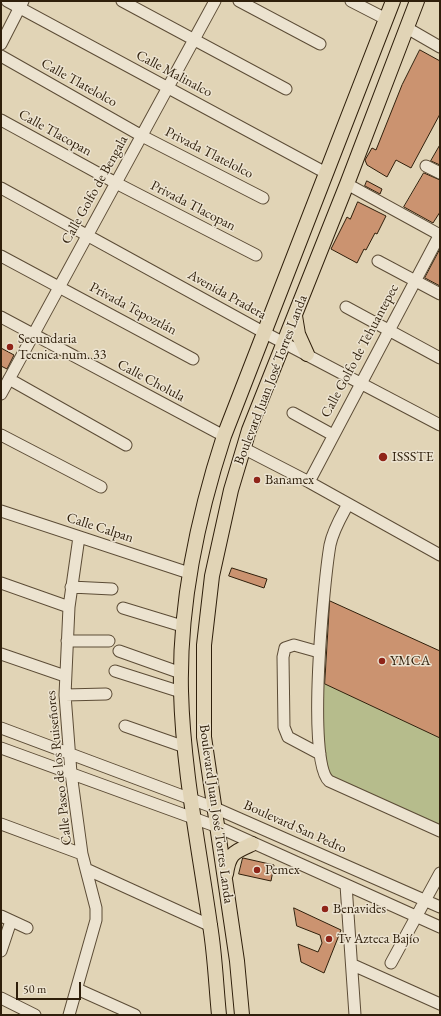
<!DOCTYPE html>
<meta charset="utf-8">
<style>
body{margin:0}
#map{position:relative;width:441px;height:1016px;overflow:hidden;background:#e1d4b6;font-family:"EB Garamond",serif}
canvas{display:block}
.frame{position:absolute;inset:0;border:2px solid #2f1f0b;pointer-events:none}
.scale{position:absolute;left:16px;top:982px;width:65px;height:18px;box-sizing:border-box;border:2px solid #2f1f0b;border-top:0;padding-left:5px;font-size:12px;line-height:14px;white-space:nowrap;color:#2f1f0b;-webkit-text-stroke:3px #ece3d0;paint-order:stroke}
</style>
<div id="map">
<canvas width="441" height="1016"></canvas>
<div class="frame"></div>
<div class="scale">50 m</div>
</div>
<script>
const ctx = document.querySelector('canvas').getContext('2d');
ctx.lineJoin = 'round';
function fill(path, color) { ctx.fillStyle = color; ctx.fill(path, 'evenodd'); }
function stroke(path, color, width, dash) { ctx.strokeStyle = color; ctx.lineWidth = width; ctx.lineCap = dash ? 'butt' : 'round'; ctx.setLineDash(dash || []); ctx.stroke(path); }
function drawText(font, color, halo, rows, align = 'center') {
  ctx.font = font + ' "EB Garamond",serif'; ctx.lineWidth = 3; ctx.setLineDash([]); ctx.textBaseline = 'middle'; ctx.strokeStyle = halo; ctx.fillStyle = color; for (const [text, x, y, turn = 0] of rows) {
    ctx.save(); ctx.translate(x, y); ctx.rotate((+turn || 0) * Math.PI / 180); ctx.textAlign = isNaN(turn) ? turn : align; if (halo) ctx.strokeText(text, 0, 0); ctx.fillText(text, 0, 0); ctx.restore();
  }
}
fill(new Path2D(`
 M321 682 440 738V825L327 775 322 750Z`), '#b6bc8c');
const building = new Path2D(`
 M420 50 440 61V114L411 168 396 160 387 177 367 165 365 160 372 148 376 150 402 85Z
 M440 145V165L431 161Z
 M424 173 440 180V212L433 223 404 207Z
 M367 181 382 189 380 194 365 186Z
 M358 202 386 216 377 234 375 233 366 250 364 249 357 263 331 249 347 217 350 219Z
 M440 249V286L425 278Z
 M1 348 14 355 7 369 1 366Z
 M232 568 267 579 264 588 229 576Z
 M330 601 440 651V738L325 684Z
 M243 858 274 865 271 881 239 874Z
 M294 908 341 930 324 973 301 962 298 944 318 952 322 943 320 935 297 926Z`);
fill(building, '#cb9370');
stroke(building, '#2f1f0b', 1);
const minor = new Path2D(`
 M7 1 326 173
 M122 1 286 89
 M239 1 320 44
 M351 1 386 19
 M407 28 440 47
 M1 44 23 1
 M1 56 142 136 263 198
 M1 120 116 183 256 255
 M426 166 440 173
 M347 184 440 235
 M1 188 265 333 440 425
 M1 256 193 359
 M378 261 440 294
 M346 307 440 358
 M1 317 224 436
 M9 379 126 445
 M1 394 215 1
 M293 413 333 435
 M1 435 101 487
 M243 448 309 482 440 555
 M309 482 440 234
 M348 504C341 517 333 530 330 545 324 580 306 762 329 781L440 831
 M1 511 189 573
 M1 583 69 607
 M71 587 112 589
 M123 608 182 626
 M67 641H109
 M119 651 181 673
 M319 652 294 645 285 648 283 657 284 727 288 737 320 754
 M1 654 65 676
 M115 671 181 692
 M65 695 106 694
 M125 726 185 747
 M1 728 215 808 440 907
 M1 748 218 827 440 927
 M1 824 82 854
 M86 869 211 926
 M346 885 355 1015
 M1 916 27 928
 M1 951 11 921
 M391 963 440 873
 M353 965 440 1004
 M77 989 135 1015
 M1 998 35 1015
 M69 1015 96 920V908L82 854 71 773 65 695 69 607 79 537`);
const major = new Path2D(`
 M295 316 298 334 307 354
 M226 874C229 853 234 852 252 844
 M219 1015C216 985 215 955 210 925 199 847 183 770 181 691 179 604 197 519 224 436L393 1
 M242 1015 237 961 204 737V645L212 576 231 490 249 430 347 184 417 1`);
stroke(minor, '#5c4c36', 13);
stroke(major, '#2f1f0b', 16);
stroke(minor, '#ece3d0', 11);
stroke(major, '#e1d4b6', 14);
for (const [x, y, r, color] of [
 [10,347,4,"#8f2418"],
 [383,457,5,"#8f2418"],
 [257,480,4,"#8f2418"],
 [382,661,4,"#8f2418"],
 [257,870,4,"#8f2418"],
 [325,909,4,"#8f2418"],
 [329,939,4,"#8f2418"]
]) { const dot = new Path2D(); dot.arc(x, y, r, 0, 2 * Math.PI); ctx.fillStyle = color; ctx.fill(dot); stroke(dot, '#ece3d0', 1.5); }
drawText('14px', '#2f1f0b', '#ece3d0', [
 ["Calle Malinalco",174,74,28],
 ["Calle Tlatelolco",79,83,29],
 ["Calle Tlacopan",55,133,29],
 ["Privada Tlatelolco",209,153,27],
 ["Calle Golfo de Bengala",95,190,-61],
 ["Privada Tlacopan",193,206,27],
 ["Avenida Pradera",227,295,29],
 ["Privada Tepoztlán",133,309,28],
 ["Calle Golfo de Tehuantepec",360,351,-62],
 ["Boulevard Juan José Torres Landa",271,380,-69],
 ["Calle Cholula",151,381,28],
 ["Calle Calpan",100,528,18],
 ["Calle Paseo de los Ruiseñores",59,768,-96],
 ["Boulevard Juan José Torres Landa",216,814,82],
 ["Boulevard San Pedro",295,827,24]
]);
drawText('14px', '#2f1f0b', '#ece3d0', [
 ["Secundaria",18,339],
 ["Tecnica num. 33",18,355],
 ["ISSSTE",392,457],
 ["Banamex",265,480],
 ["YMCA",390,661],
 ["Pemex",265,870],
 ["Benavides",333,909],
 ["Tv Azteca Bajío",337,939]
], 'left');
</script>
